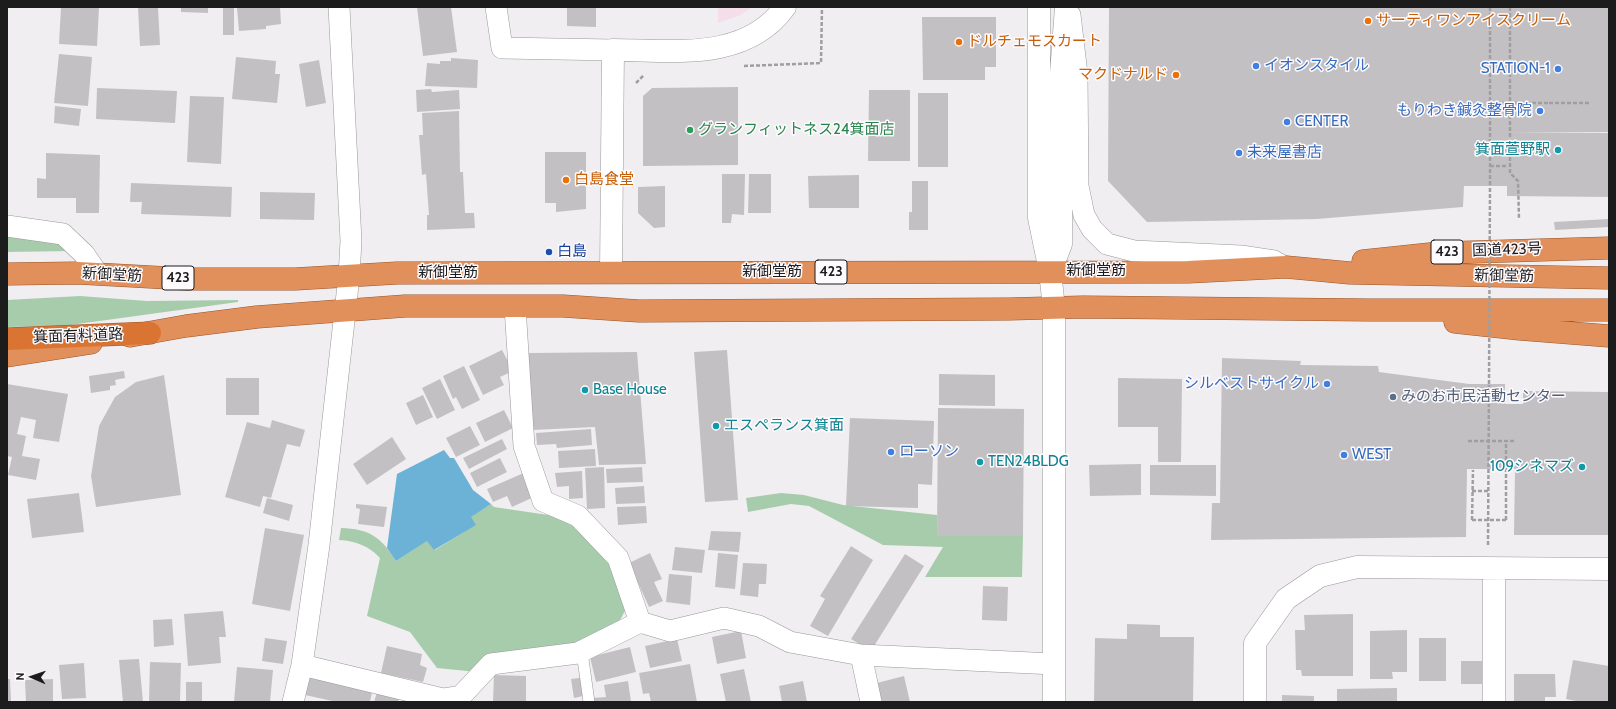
<!DOCTYPE html>
<meta charset="utf-8">
<style>
body{margin:0}
#map{position:relative;width:1616px;height:709px;overflow:hidden;background:#f1eef1;font-family:Cabin,sans-serif}
canvas{display:block}
.frame{position:absolute;inset:0;border:8px solid #1d1c1d;pointer-events:none}
.north{position:absolute;left:12px;top:657px;width:40px;height:40px;-webkit-text-stroke:3px #fefbfe;paint-order:stroke;rotate:272deg;font-size:11px;font-weight:700;line-height:16px;text-align:center;color:#1d1c1d}
.north::after{content:'';display:block;margin:auto;width:14px;height:18px;background:#1d1c1d;clip-path:polygon(50% 0,100% 100%,50% 72%,0 100%)}
</style>
<div id="map">
<canvas width="1616" height="709"></canvas>
<div class="frame"></div>
<div class="north">N</div>
</div>
<script>
const ctx = document.querySelector('canvas').getContext('2d');
ctx.lineJoin = 'round';
function fill(path, color) { ctx.fillStyle = color; ctx.fill(path, 'evenodd'); }
function stroke(path, color, width, dash) { ctx.strokeStyle = color; ctx.lineWidth = width; ctx.lineCap = dash ? 'butt' : 'round'; ctx.setLineDash(dash || []); ctx.stroke(path); }
function drawText(font, color, halo, rows, align = 'center') {
  ctx.font = font + ' Cabin,"Noto Sans JP",sans-serif'; ctx.lineWidth = 3; ctx.setLineDash([]); ctx.textBaseline = 'middle'; ctx.strokeStyle = halo; ctx.fillStyle = color; for (const [text, x, y, turn = 0] of rows) {
    ctx.save(); ctx.translate(x, y); ctx.rotate((+turn || 0) * Math.PI / 180); ctx.textAlign = isNaN(turn) ? turn : align; if (halo) ctx.strokeText(text, 0, 0); ctx.fillText(text, 0, 0); ctx.restore();
  }
}
fill(new Path2D(`
 M718 7H752L741 15 718 23Z`), '#f4deea');
fill(new Path2D(`
 M7 233 61 239 73 251 7 252Z
 M80 296 147 301 238 300V302L63 326 7 327V300Z
 M781 493 804 495 843 505 937 515V536H1023L1022 577H925L943 547 883 545 809 506 791 504 748 512 746 498Z
 M491 504 494 507 555 516 578 529 594 543 619 576 626 609 619 622 582 644 477 672 437 668 410 632 367 616 380 558C369 546 356 541 339 540L341 528C370 529 381 537 396 561L428 540 435 550 475 525 470 517Z`), '#a7ccac');
fill(new Path2D(`
 M444 450 450 458H454L473 490 491 504 471 517 476 525 434 550 427 541 396 561 387 548 397 474Z`), '#6cb2d6');
fill(new Path2D(`
 M61 7H99L97 46 59 44Z
 M138 7H158L160 45 140 46Z
 M181 7H208V13L181 12Z
 M223 7H234V35H223Z
 M251 7H280L281 24 266 26V29L239 31 237 8Z
 M417 7H451L457 52 423 56Z
 M567 7H596V27L567 26Z
 M1109 7H1609V132H1508L1609 133V197L1507 196V186H1464L1463 207 1317 219 1147 222 1108 181Z
 M922 17H996V67H985V80H923Z
 M59 54 92 57 88 106 54 103Z
 M236 57 276 61 275 74H280L277 103 232 99Z
 M451 58 478 60 477 88 425 86 427 63 440 64V61H451Z
 M319 60 326 103 306 107 299 64Z
 M738 87V165L643 166V96L652 88Z
 M97 88 177 91 175 123 96 119Z
 M431 89 432 92 459 90 460 109 417 112 416 90Z
 M869 90H910V161H868Z
 M918 93H948V167H918Z
 M190 96 224 97 221 164 187 162Z
 M55 106 81 109 79 126 54 123Z
 M459 111 460 172H463L465 213H474L475 228 427 230V215H429L426 174 422 175 419 135H423L422 113Z
 M545 152H586V209L556 212V203H545Z
 M46 153 100 155 99 213H76V198H37V178L46 179Z
 M722 174H745L744 215 732 214 731 223H722Z
 M749 174H771V213H748Z
 M859 175V208H809L808 176Z
 M912 181H928V230H909V212H912Z
 M131 183 232 187 231 217 141 214 142 202H130Z
 M665 186V227L654 228 638 213V187Z
 M260 192 315 193 314 220 260 219Z
 M1609 219V227L1555 230 1554 222Z
 M502 350 513 371 500 377 504 385 483 395 469 366Z
 M727 350 738 500 705 502 694 352Z
 M637 352 646 464 599 465 595 427 533 430 527 353Z
 M1222 358 1301 361 1300 365 1378 366 1379 372 1469 384H1505V404H1523V391L1609 392V535H1514L1515 469H1467L1466 537 1211 540 1212 503H1220Z
 M464 366 480 400 462 409 456 397 453 399 443 376Z
 M124 371 125 378 115 380 116 385 110 386V390L91 393 89 376Z
 M939 374 995 375V406L939 405Z
 M164 375 181 495 96 507 91 476 99 426 115 397 136 382Z
 M226 378H259V415H226Z
 M1118 378 1182 379 1181 462H1158V427H1118Z
 M440 379 455 410 437 419 422 388Z
 M7 384 68 394 59 442 33 438 36 420 21 417 17 434 26 436 22 456 40 459 36 480 8 475 12 457 7 456Z
 M423 395 433 417 416 425 406 403Z
 M938 408 1024 409 1023 536H937Z
 M504 410 513 428 485 442 476 423Z
 M850 418 934 421 932 485 918 484V508L846 506Z
 M272 420 305 430 300 447 287 444 271 498 263 496 260 507 225 497 247 422 270 428Z
 M470 426 480 445 456 457 446 438Z
 M591 429 592 445 557 448 556 444 537 445 536 433Z
 M392 437 406 459 367 485 353 464Z
 M502 439 507 449 469 469 463 458Z
 M595 449 596 466 559 468 558 451Z
 M500 458 507 472 477 487 470 473Z
 M1141 464V495L1090 496 1089 465Z
 M1150 465H1216V496L1150 495Z
 M604 467 605 508 587 509 585 468Z
 M642 467 643 482 607 483 606 469Z
 M582 471 583 498 569 499V486L557 487 555 473Z
 M526 472 536 496 512 507 507 496 493 502 487 489Z
 M644 486 645 503 616 504 615 488Z
 M79 493 84 532 32 538 27 499Z
 M267 498 293 505 289 521 263 513Z
 M356 504 387 507 384 527 358 524 360 509 356 508Z
 M646 506 647 523 618 525 617 507Z
 M265 528 304 535 290 611 252 604Z
 M711 531 741 532 739 552 708 550Z
 M851 546 873 560 828 636 810 626 825 599 820 596Z
 M675 547 705 550 702 573 672 570Z
 M650 553 662 579 654 582 663 601 649 607 629 563Z
 M718 553 738 555 735 589 715 587Z
 M905 554 924 566 871 651 851 639Z
 M743 563 767 564 766 584H759L758 597 740 595Z
 M669 574 692 576 690 605 666 602Z
 M983 586 1008 587 1007 621 982 620Z
 M223 611 226 637H219L221 663 188 666 184 614Z
 M1353 614V676H1302L1301 670H1296L1295 630H1305L1304 615Z
 M172 619 174 645 154 647 153 620Z
 M1127 624 1160 625V637H1194L1193 702H1094L1095 638 1127 639Z
 M1407 630V672H1392L1393 679H1370V631Z
 M741 631 746 658 717 664 712 637Z
 M265 638 287 641 283 664 262 661Z
 M1419 638H1446V681H1419Z
 M677 639 682 661 650 668 645 646Z
 M387 646 422 654 420 665 427 668 423 682 381 673Z
 M630 647 636 672 596 682 590 657Z
 M139 659 143 702H123L119 660Z
 M1573 660 1609 666V702H1581L1566 699Z
 M1461 661H1482V684H1461Z
 M150 662 181 663 180 702H149Z
 M84 663 86 698 62 699 59 665Z
 M690 664 697 702H651L649 693 643 694 639 673Z
 M237 667 273 670 270 702H234Z
 M744 669 751 702H726L720 674Z
 M1514 674H1555L1556 697H1545V702H1514Z
 M310 675 373 687 370 702H337L305 695Z
 M494 675 526 676V702H493Z
 M904 676 910 702H878L873 684Z
 M580 678 583 696 574 698 571 679Z
 M7 679H10L11 702H7Z
 M53 679V702H26L25 680Z
 M628 681 631 702H593V698L606 697 604 685Z
 M803 681 807 702H782L779 686Z
 M186 682H202V702H186Z
 M1397 688V702H1337V689Z
 M378 689 400 695 398 702H374Z
 M1282 695 1314 696V702H1282Z`), '#c3c0c3');
const service = new Path2D(`
 M582 652 589 702`);
const minor = new Path2D(`
 M496 7 502 48 613 50
 M1070 15 1077 74 1078 186 1084 215 1092 229 1107 244 1134 251 1241 256 1274 261 1281 265
 M7 226 63 234 84 254 97 273
 M515 307 524 446 543 501 578 516 618 558 640 622
 M861 655 871 702
 M302 665 443 699 461 696 491 664 578 653 640 622 670 631 724 618 759 626 790 642 861 655 1054 664
 M293 702 302 665 319 545 349 276 351 241 339 7`);
const tertiary = new Path2D(`
 M1039 7V218L1050 271 1054 308V702
 M1051 270 1061 244V73L1066 7
 M611 272 613 50C673 50 745 62 785 7
 M1255 702V643L1286 599 1320 576 1357 567 1609 569
 M1494 702V569`);
const trunk = new Path2D(`
 M1363 261 1439 253 1609 248
 M7 274 78 273 187 279H295L397 273 1188 272 1286 267 1350 273 1609 278
 M1455 322 1520 329 1609 336
 M130 336 186 326 257 317 405 306H563L639 311 1009 309 1083 307 1369 310H1609
 M7 356 91 343`);
const motorway = new Path2D(`
 M7 339 150 333`);
stroke(service, '#99979a', 12);
stroke(minor, '#99979a', 22);
stroke(tertiary, '#99979a', 23);
stroke(trunk, '#98552b', 23);
stroke(motorway, '#98552b', 23);
stroke(new Path2D(`
 M1490 7V186
 M1510 7V173L1518 181 1519 219
 M744 66 821 63 822 7
 M636 83 644 75
 M1549 103H1589
 M1490 166H1508
 M1489 395H1516
 M1468 441H1515
 M1472 491H1488
 M1472 520 1473 470
 M1506 520V441
 M1488 545 1489 384`), '#a09ea0', 2.5, [4, 2]);
stroke(service, '#fff', 11);
stroke(minor, '#fff', 21);
stroke(tertiary, '#fff', 22);
stroke(trunk, '#e2905b', 22);
stroke(motorway, '#da7432', 22);
stroke(new Path2D(`
 M1490 103H1549
 M1489 384 1490 186
 M1472 520H1506`), '#a09ea0', 2.5, [4, 2]);
for (const [x, y, r, color] of [
 [1368,21,4,"#e8710a"],
 [959,42,4,"#e8710a"],
 [1256,66,4,"#3f7fe0"],
 [1558,69,4,"#3f7fe0"],
 [1176,75,4,"#e8710a"],
 [1540,111,4,"#3f7fe0"],
 [1287,122,4,"#3f7fe0"],
 [690,130,4,"#2e9e5b"],
 [1558,150,4,"#0f9aa8"],
 [1239,153,4,"#3f7fe0"],
 [566,180,4,"#e8710a"],
 [549,252,4,"#1a4fb4"],
 [1327,384,4,"#3f7fe0"],
 [585,390,4,"#0f9aa8"],
 [1393,397,4,"#5c6f8a"],
 [716,426,4,"#0f9aa8"],
 [891,452,4,"#3f7fe0"],
 [1344,455,4,"#3f7fe0"],
 [980,462,4,"#0f9aa8"],
 [1582,467,4,"#0f9aa8"]
]) { const dot = new Path2D(); dot.arc(x, y, r, 0, 2 * Math.PI); ctx.fillStyle = color; ctx.fill(dot); stroke(dot, '#fefbfe', 1.5); }
for (const [x, y, w] of [
 [1447,252,32],
 [831,272,32],
 [178,278,32]
]) { const box = new Path2D(); box.roundRect(x - w / 2, y - 12, w, 24, 3); ctx.fillStyle = '#fefbfe'; ctx.fill(box); stroke(box, '#1d1c1d', 1); }
drawText('bold 14px', '#1d1c1d', null, [
 ["423",1447,252],
 ["423",831,272],
 ["423",178,278]
]);
drawText('15px', '#c56008', '#fefbfe', [
 ["サーティワンアイスクリーム",1376,21],
 ["ドルチェモスカート",967,42],
 ["マクドナルド",1168,75,"right"],
 ["白島食堂",574,180]
], 'left');
drawText('15px', '#366cbe', '#fefbfe', [
 ["イオンスタイル",1264,66],
 ["STATION-1",1550,69,"right"],
 ["もりわき鍼灸整骨院",1532,111,"right"],
 ["CENTER",1295,122],
 ["未来屋書店",1247,153],
 ["シルベストサイクル",1319,384,"right"],
 ["ローソン",899,452],
 ["WEST",1352,455]
], 'left');
drawText('15px', '#27864d', '#fefbfe', [
 ["グランフィットネス24箕面店",698,130]
], 'left');
drawText('15px', '#0d838f', '#fefbfe', [
 ["箕面萱野駅",1550,150,"right"],
 ["Base House",593,390],
 ["エスペランス箕面",724,426],
 ["TEN24BLDG",988,462],
 ["109シネマズ",1574,467,"right"]
], 'left');
drawText('15px', '#1d1c1d', '#fefbfe', [
 ["国道423号",1507,250,-2],
 ["新御堂筋",1096,271],
 ["新御堂筋",772,272],
 ["新御堂筋",448,273],
 ["新御堂筋",112,275,3],
 ["新御堂筋",1504,276,1],
 ["箕面有料道路",78,336,-2]
]);
drawText('15px', '#164399', '#fefbfe', [
 ["白島",557,252]
], 'left');
drawText('15px', '#4e5e75', '#fefbfe', [
 ["みのお市民活動センター",1401,397]
], 'left');
</script>
